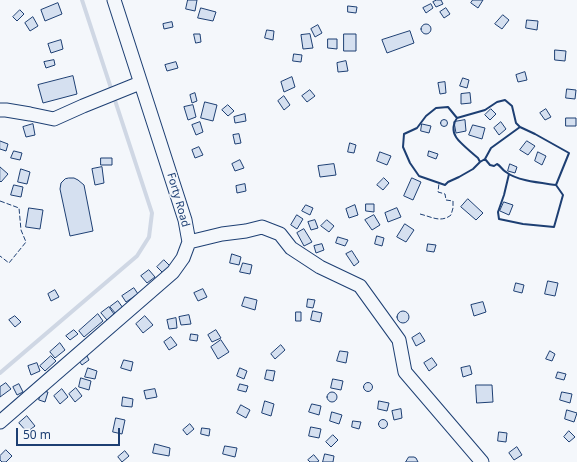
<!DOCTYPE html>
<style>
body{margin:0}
#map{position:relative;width:577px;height:462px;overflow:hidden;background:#f4f7fb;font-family:"Noto Sans",sans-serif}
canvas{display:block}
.scale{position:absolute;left:16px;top:428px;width:104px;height:18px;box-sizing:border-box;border:2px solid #1d3f73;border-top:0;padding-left:5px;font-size:12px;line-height:14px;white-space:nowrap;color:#1d3f73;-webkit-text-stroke:3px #f4f7fb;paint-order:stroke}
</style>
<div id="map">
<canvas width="577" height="462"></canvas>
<div class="scale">50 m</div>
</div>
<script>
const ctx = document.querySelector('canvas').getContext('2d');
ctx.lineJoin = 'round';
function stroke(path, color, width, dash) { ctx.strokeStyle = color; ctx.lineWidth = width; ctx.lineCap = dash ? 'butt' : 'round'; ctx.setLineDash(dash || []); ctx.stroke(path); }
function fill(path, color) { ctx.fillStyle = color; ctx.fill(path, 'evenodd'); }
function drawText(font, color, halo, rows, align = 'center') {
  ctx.font = font + ' "Noto Sans",sans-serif'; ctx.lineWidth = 3; ctx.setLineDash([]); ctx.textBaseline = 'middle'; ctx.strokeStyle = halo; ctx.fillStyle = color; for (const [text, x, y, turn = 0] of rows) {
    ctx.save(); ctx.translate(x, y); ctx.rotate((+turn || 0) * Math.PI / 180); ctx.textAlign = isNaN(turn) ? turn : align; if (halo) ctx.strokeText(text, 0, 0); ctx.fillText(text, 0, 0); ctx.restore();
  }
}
stroke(new Path2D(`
 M0 373 137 256 149 237 152 213 82 0`), '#cfd7e4', 4);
const building = new Path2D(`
 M188 0H197L195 11 186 9Z
 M437 0H441L443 4 436 7 433 2Z
 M473 0H483L478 8 471 3Z
 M58 3 62 14 45 21 41 10Z
 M431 4 433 8 426 13 423 8Z
 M348 6 357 7 356 13 348 12Z
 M201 8 216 12 213 21 198 18Z
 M446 8 450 14 444 18 440 12Z
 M20 10 24 14 17 21 13 17Z
 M503 15 509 20 502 29 495 24Z
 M33 17 38 26 30 31 25 23Z
 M527 20 538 21 537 30 526 28Z
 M172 22 173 27 164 29 163 24Z
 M421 29a5 5 0 1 1 10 0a5 5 0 1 1-10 0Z
 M318 25 322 33 315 37 311 29Z
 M267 30 274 31 273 40 265 38Z
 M410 31 414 43 387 53 382 40Z
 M194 34H200L201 42 196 43Z
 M310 34 313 48 303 49 301 35Z
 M344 34H356V51H344Z
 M328 39H337V49L328 48Z
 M61 40 63 49 51 53 48 44Z
 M555 50 566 51 565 61 555 60Z
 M294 54 302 55 301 62 293 61Z
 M54 60 55 65 46 68 44 62Z
 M346 61 348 71 338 72 337 63Z
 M176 62 178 68 167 71 165 65Z
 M525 72 527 80 518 82 516 75Z
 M73 76 77 94 43 103 38 85Z
 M292 77 295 87 284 92 281 82Z
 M463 78 469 80 467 88 460 86Z
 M445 82 446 93 440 94 438 83Z
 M567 89 576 90 575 99 566 98Z
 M310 90 315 96 307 102 302 96Z
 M195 93 197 101 192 103 190 95Z
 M470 93 471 103 461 104V94Z
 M284 96 290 105 284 110 278 101Z
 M205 102 217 105 213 121 201 118Z
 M193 105 196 117 188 120 184 107Z
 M228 105 234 111 228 116 222 110Z
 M491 109 496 114 490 120 485 115Z
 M546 109 551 117 545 120 540 113Z
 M245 114 246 121 235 123 234 117Z
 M566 118H576V126H566Z
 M440.5 123a3.5 3.5 0 1 1 7 0a3.5 3.5 0 1 1-7 0Z
 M465 120 466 131 456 133 454 122Z
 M200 122 203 132 196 135 192 125Z
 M501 122 506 129 499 135 494 128Z
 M33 124 35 135 26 137 23 127Z
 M422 124 431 126 429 133 421 131Z
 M473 125 485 128 482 139 469 135Z
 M239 134 241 143 235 144 233 135Z
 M0 141 8 144 6 151 0 149Z
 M527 141 535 146 528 155 520 150Z
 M350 143 356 145 354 153 348 152Z
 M199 147 203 155 195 158 192 150Z
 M14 151 22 153 20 160 11 158Z
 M429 151 438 154 436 159 428 156Z
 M380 152 391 156 387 165 377 161Z
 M538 152 546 156 542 165 535 161Z
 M101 158H112V165H101Z
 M240 160 244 168 235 171 232 164Z
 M334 164 336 175 320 177 318 166Z
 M510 164 517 167 515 173 508 171Z
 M0 167 8 174 1 182 0 181Z
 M102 167 104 183 95 185 92 169Z
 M21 169 30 172 27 184 18 182Z
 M69 178H74L78 180 84 185 93 231 70 236 60 189 61 183 65 179Z
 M384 178 389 183 383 190 377 185Z
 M412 178 421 182 413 200 404 196Z
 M245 184 246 191 237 193 236 186Z
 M14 185 23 187 21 197 11 195Z
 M468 199 483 213 476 220 461 207Z
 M504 202 513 205 509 215 500 211Z
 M366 204H374V212L366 211Z
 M306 205 313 208 310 215 302 211Z
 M355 205 358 215 349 218 346 209Z
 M29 208 43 210 40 229 26 227Z
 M397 208 401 217 388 222 385 213Z
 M297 215 303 219 297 229 291 225Z
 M374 215 380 225 372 230 365 220Z
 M315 220 318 228 311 230 308 222Z
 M327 220 334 226 329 232 321 226Z
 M405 224 414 230 406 242 397 237Z
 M304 229 312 242 304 246 297 233Z
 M377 236 384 238 382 246 375 244Z
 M338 237 348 240 345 246 336 243Z
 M322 244 324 250 316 253 314 246Z
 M428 244 436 245 434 252 427 251Z
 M352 251 359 262 354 266 346 254Z
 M232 254 241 257 239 265 230 263Z
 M164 260 170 266 163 273 157 267Z
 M243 263 252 265 250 274 240 272Z
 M149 270 155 277 147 283 141 276Z
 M548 281 558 283 555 296 545 294Z
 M516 283 524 285 522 293 514 291Z
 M134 288 138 294 126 302 122 296Z
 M203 289 207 297 198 301 194 293Z
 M55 290 59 297 51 301 48 294Z
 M245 297 257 300 255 310 242 306Z
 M308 299 315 300 313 308 307 307Z
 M118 301 123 308 116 314 110 307Z
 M483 302 486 312 474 316 471 305Z
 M109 307 114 314 107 320 101 313Z
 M313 311 322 313 320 322 311 320Z
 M397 317a6 6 0 1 1 12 0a6 6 0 1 1-12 0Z
 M296 312H301V321H296Z
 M98 314 103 321 84 337 79 331Z
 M189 315 191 324 181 325 179 317Z
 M15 316 21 322 15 327 9 320Z
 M145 316 153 325 143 333 136 324Z
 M176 318 177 328 169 329 167 320Z
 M74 330 78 334 70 340 66 336Z
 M216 330 221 338 212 342 208 335Z
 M420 333 425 341 416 346 412 338Z
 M191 334 198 335 197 341 190 340Z
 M171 337 177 345 169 350 164 342Z
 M221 340 229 352 218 359 211 347Z
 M60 343 65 350 55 358 50 352Z
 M281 345 285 350 275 359 271 354Z
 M340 351 348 352 346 363 337 361Z
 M550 351 555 354 552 361 546 359Z
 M51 356 56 361 45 371 40 366Z
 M87 356 89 360 82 365 79 361Z
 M432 358 437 365 429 371 424 363Z
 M124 360 133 362 131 371 121 368Z
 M37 363 40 371 31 375 28 366Z
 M470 366 472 374 463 377 461 368Z
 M88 368 97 371 95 379 85 377Z
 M240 368 247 371 244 379 237 376Z
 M267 370 275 371 273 381 265 379Z
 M558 372 566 374 564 380 556 378Z
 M81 378 91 381 89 390 79 387Z
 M333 379 343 381 341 390 331 388Z
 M363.5 387a4.5 4.5 0 1 1 9 0a4.5 4.5 0 1 1-9 0Z
 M6 383 11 389 0 397V387Z
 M19 384 23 392 17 395 13 387Z
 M240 384 248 386 246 392 238 390Z
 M476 385H492L493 402 477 403Z
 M76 388 82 396 75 402 69 394Z
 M62 389 68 397 60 404 54 396Z
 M155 389 157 397 146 399 144 391Z
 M42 391 48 392 45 402 39 400Z
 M562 392 572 394 570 403 560 400Z
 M327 397a5 5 0 1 1 10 0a5 5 0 1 1-10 0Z
 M123 397 133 399 132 407 122 406Z
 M265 401 274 404 271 416 262 413Z
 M379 401 389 403 387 411 378 409Z
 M312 404 321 406 319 415 309 412Z
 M241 405 250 410 246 418 237 413Z
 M401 409 402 418 394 420 392 411Z
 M567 410 577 413 574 422 565 419Z
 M332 412 342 415 339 424 330 421Z
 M27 416 35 426 27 432 19 423Z
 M116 418 125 420 122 434 113 432Z
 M378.5 424a4.5 4.5 0 1 1 9 0a4.5 4.5 0 1 1-9 0Z
 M353 421 361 422 359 429 352 427Z
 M190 424 194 429 187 435 183 430Z
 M311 427 321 429 319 438 309 436Z
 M202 428 210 429 209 436 201 434Z
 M569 431 575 437 569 442 564 437Z
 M499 432 507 433 506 442 498 441Z
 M333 435 338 440 331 447 326 442Z
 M155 444 170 448 169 456 153 453Z
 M225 446 237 448 235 457 223 454Z
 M517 447 522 455 514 460 509 453Z
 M6 450 12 456 6 462H2L0 460V456Z
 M125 451 129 456 122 462 118 457Z
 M325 454 334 456 333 462H323Z
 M314 455 319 461 317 462H310L308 460Z
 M409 457H414L416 458 418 462H406Z`);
fill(building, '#d5e0f0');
stroke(building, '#1d3f73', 1);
const minor = new Path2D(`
 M0 110H6L30 114 54 119 83 106 140 83
 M189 242 222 234 246 231 262 227 280 234 291 248 320 267 360 286 399 340 405 372 482 462
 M0 422 173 272 183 258 189 242 185 220 114 0`);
stroke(minor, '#1d3f73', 15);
stroke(minor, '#f4f7fb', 13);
stroke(new Path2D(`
 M0 201 19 208 21 230 26 242 9 263 0 256
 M420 214C432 217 441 223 451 215L453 208V201L446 200 445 194 438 192 439 183`), '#1d3f73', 1, [5, 2]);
stroke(new Path2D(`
 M457 118C453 123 452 131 456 137 459 142 472 153 478 158L480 162
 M485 159 490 165 494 166 497 164C501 166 502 170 506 172 517 181 542 183 556 185
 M509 174 504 195 498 212 499 219 523 224 554 227 563 195 556 185 569 153 535 134 520 127 516 123 512 106 505 100 497 102 485 110 457 118 448 107 436 108 426 116 417 128 404 134 403 147 410 163 419 176 445 185 448 182 459 177 473 169 480 162 485 159 491 148 520 127`), '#1d3f73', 2);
drawText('11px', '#1d3f73', '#f4f7fb', [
 ["Forty Road",178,200,74]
]);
</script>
